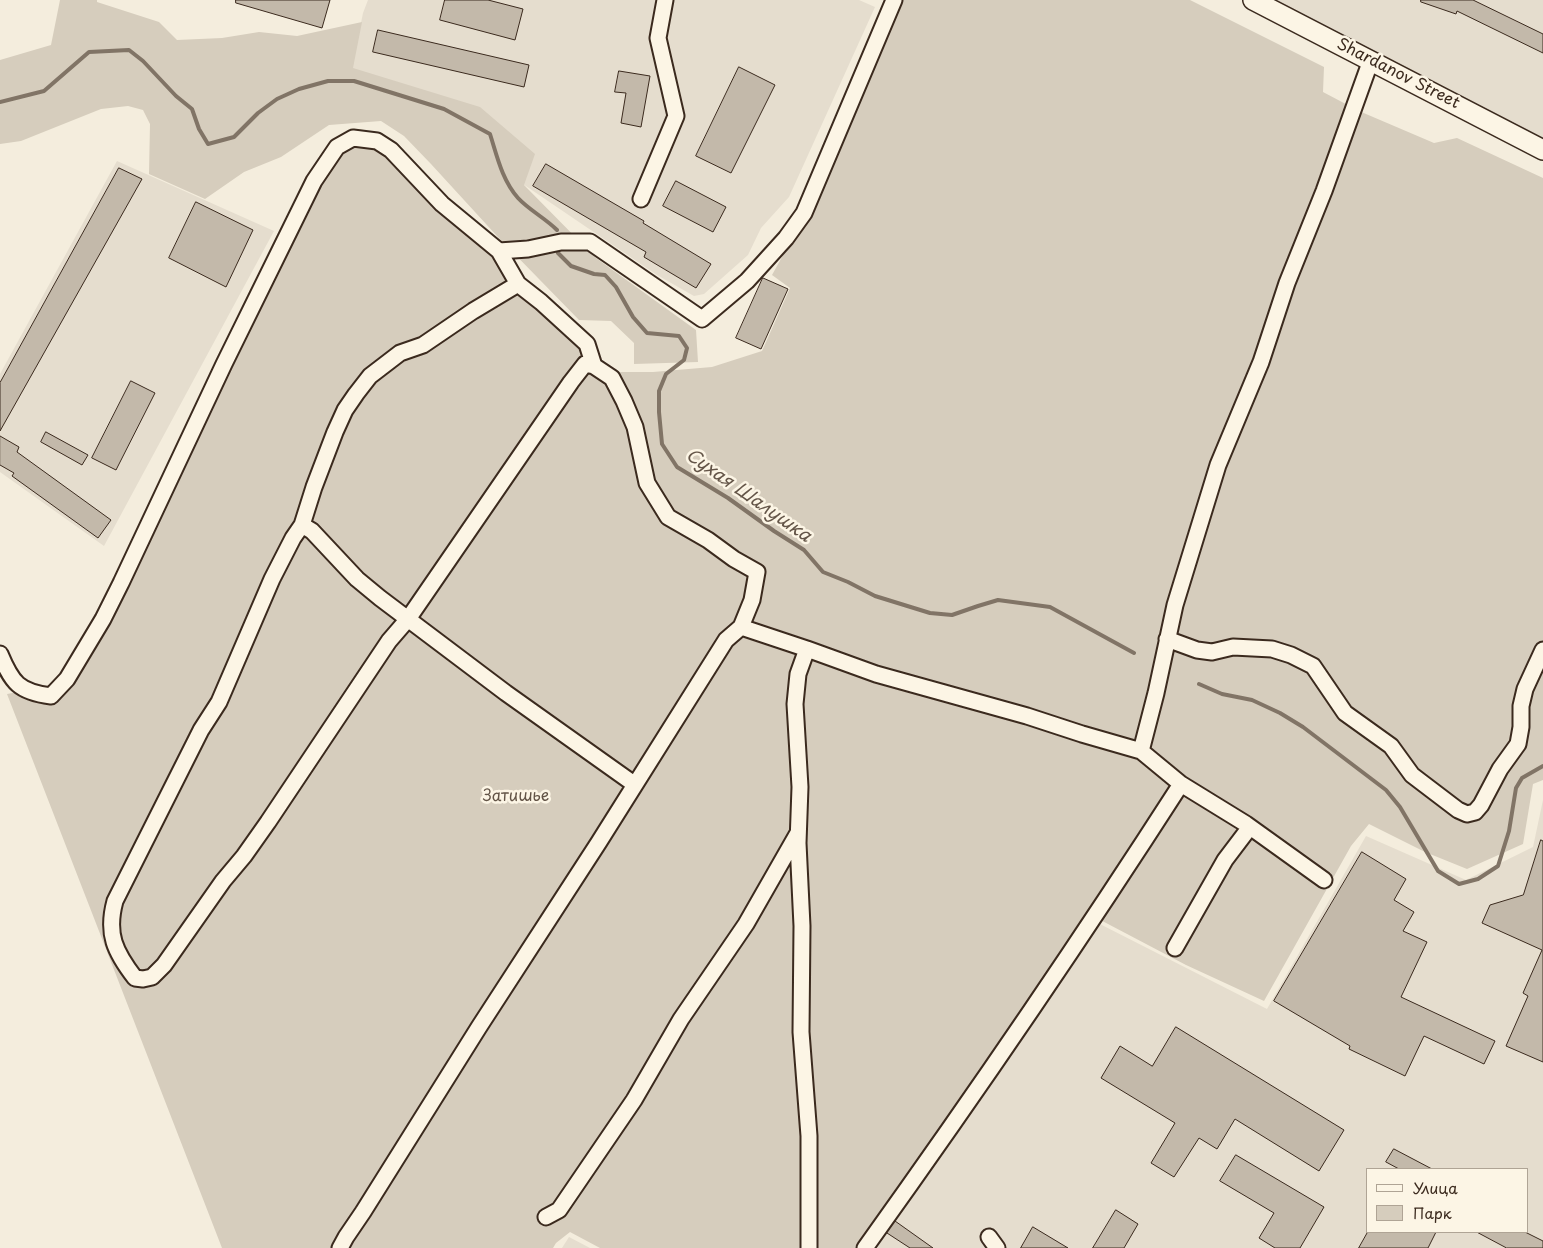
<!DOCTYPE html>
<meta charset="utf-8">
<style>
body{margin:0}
#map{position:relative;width:1543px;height:1248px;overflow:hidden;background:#f4eddd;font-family:"Playpen Sans",sans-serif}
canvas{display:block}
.legend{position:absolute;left:1366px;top:1168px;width:162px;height:65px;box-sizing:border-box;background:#fcf5e5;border:1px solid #afa495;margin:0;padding:6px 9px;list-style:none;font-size:15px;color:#3b2a1e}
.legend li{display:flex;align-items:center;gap:10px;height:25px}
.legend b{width:25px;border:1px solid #afa495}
</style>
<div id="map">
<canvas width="1543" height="1248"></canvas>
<ul class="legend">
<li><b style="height:6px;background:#fcf5e5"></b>Улица</li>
<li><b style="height:14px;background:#d6cdbd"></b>Парк</li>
</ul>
</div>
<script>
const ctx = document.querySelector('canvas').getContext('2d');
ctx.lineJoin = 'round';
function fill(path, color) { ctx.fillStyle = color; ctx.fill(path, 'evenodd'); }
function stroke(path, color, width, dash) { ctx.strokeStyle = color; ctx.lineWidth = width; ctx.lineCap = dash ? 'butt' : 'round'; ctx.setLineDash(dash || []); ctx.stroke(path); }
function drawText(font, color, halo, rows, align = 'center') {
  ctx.font = font + ' "Playpen Sans",sans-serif'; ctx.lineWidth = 5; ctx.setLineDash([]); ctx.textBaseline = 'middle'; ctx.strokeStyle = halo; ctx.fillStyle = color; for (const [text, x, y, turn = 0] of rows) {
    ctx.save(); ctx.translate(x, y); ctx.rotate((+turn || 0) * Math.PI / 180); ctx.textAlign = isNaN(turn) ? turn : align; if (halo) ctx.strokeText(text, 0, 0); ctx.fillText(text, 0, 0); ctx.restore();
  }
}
fill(new Path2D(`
 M368 0H859L875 7 789 197 761 228 748 255 704 294 694 296 657 275 352 68 363 13Z
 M1253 0H1543V150Z
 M117 161 274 231 104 546 0 472V374Z
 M1543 800V1248H870L1092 920 1267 1009 1366 836 1466 880 1533 847ZM1367 1169H1527V1232H1367Z
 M569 1237 590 1248H562Z`), '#e5ddce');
fill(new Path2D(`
 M60 0H97V2L159 22 177 40 222 38 259 32 297 36 362 22 353 68 480 107 535 154 524 185 596 258 696 330 698 362 634 364V343L611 321 579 320 497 236 431 164 404 136 381 121 329 125 281 157 244 172 205 199 149 174 150 124 143 110 128 106 101 109 21 141 0 144V60L51 45Z
 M899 0H1190L1324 67 1323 92 1359 111 1434 143 1457 138 1543 178V780L1533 784 1523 844 1467 869 1425 852 1369 824 1351 846 1264 1001 1186 965 1089 914 861 1248H600L570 1232 556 1243 553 1248H222L7 694 24 691 38 700 63 679 120 578 333 149 373 138 454 216 594 360 619 372H653L712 367 762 351 790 288 772 275 808 210Z`), '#d6cdbd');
stroke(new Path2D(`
 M0 102 44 91 89 52 129 50 143 61 176 96 192 109 199 129 208 144 234 137 258 113 277 99 299 89 328 81H354L444 109 490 134C497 156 502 180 518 198 529 210 545 218 557 230
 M558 253 571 266 594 274 605 275 616 287 633 317 647 333 679 336 687 348 684 360 666 374 659 391V412L662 444 677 467 728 498 774 531 804 550 823 572 848 582 875 596 930 613 952 615 978 606 998 600 1050 607 1134 653
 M1199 684 1222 694 1252 700 1280 713 1303 727 1386 790 1400 807 1438 871 1459 884 1478 879 1498 866 1509 831 1516 788 1522 778 1543 766`), '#817466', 4);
const building = new Path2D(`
 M236 0H330L322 28 236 3Z
 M445 0H488L523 9 515 40 440 20Z
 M1421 0H1473L1543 34V53L1457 11 1456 14 1421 2Z
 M378 30 529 65 524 87 373 52Z
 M739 67 775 85 731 173 696 156Z
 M619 71 650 76 641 127 621 123 626 93 615 92Z
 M546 164 644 221 643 223 711 264 696 288 644 257 646 252 533 186Z
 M119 168 142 179 0 431V383Z
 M676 181 726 207 713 232 663 206Z
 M196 202 253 230 226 287 169 258Z
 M763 278 788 289 761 349 736 338Z
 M131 381 155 393 116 470 92 458Z
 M46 432 88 455 82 465 41 442Z
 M0 436 19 447 17 452 111 520 98 538 12 476 14 473 0 465Z
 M1541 840 1543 841V1062L1506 1046 1528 996 1523 993 1542 950 1482 923 1490 905 1523 895Z
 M1362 852 1406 879 1394 900 1414 912 1403 931 1427 942 1401 997 1495 1041 1484 1064 1424 1036 1405 1076 1349 1049 1350 1046 1274 1001Z
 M1176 1027 1344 1130 1319 1171 1235 1119 1217 1149 1199 1138 1174 1177 1151 1163 1175 1123 1101 1078 1120 1046 1152 1066Z
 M1394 1149 1432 1169H1399L1386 1162Z
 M1236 1155 1324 1207 1300 1248H1275L1259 1238 1274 1213 1220 1181Z
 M1116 1210 1138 1224 1124 1248H1093Z
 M895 1221 933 1248H910L887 1233Z
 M1033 1227 1068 1248H1021Z
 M1368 1232H1436L1428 1248H1359Z
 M1477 1232H1525L1543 1241V1248H1507Z`);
fill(building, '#c3b9aa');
stroke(building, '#3b2a1e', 1);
const minor = new Path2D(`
 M641 199 676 116 658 38 665 0
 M518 284 541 302 587 344 594 366
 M302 525 314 487 335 432 345 410 356 394 370 376 400 353 423 345 473 311 518 284 499 251
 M1167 639 1197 650 1212 652 1233 647 1272 649 1291 655 1313 666 1345 713 1391 746 1412 775 1458 810 1467 814 1475 812 1481 805 1500 769 1518 744 1521 727V706L1525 689 1543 650
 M807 649 798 674 795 704 800 787 798 843 802 926 801 1032 809 1136V1248
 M0 654C12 683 19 692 51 696L67 679 103 619 121 583 224 364 314 181 337 147 353 138 377 141 391 150 442 204 499 251 528 249 561 242H590L702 319 747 281 786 238 804 213 894 0
 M634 784 506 693 380 598 357 579 312 531 302 525 293 538 272 579 219 702 201 730 115 901C106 934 115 952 135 978L143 979 152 977 164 965 223 881 244 856 268 822 389 641 408 619 571 382 585 364 594 366 612 378 624 401 635 427 647 483 668 517 708 540 734 559 757 572 752 600 741 627
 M1181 784 1246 824 1324 880
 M1175 948 1225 860 1250 827
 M546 1217 559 1210 634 1100 681 1019 746 924 798 833
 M989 1237 997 1248
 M340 1248 346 1237 363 1212 479 1027 599 842 726 640 741 627 807 649 876 674 1027 716 1082 734 1141 751 1156 693 1175 605 1218 465 1261 362 1287 283 1324 191 1371 60
 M865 1248C974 1096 1080 941 1181 784L1141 751`);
const major = new Path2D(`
 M1253 0 1543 150`);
stroke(minor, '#3b2a1e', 19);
stroke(major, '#3b2a1e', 22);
stroke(minor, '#fcf5e5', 15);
stroke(major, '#fcf5e5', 19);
drawText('16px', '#3b2a1e', '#fcf5e5', [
 ["Shardanov Street",1398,74,27]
]);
drawText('16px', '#625346', '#fcf5e5', [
 ["Затишье",516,797]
]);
drawText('italic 18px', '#645548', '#fcf5e5', [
 ["Сухая Шалушка",748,496,35]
]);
</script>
